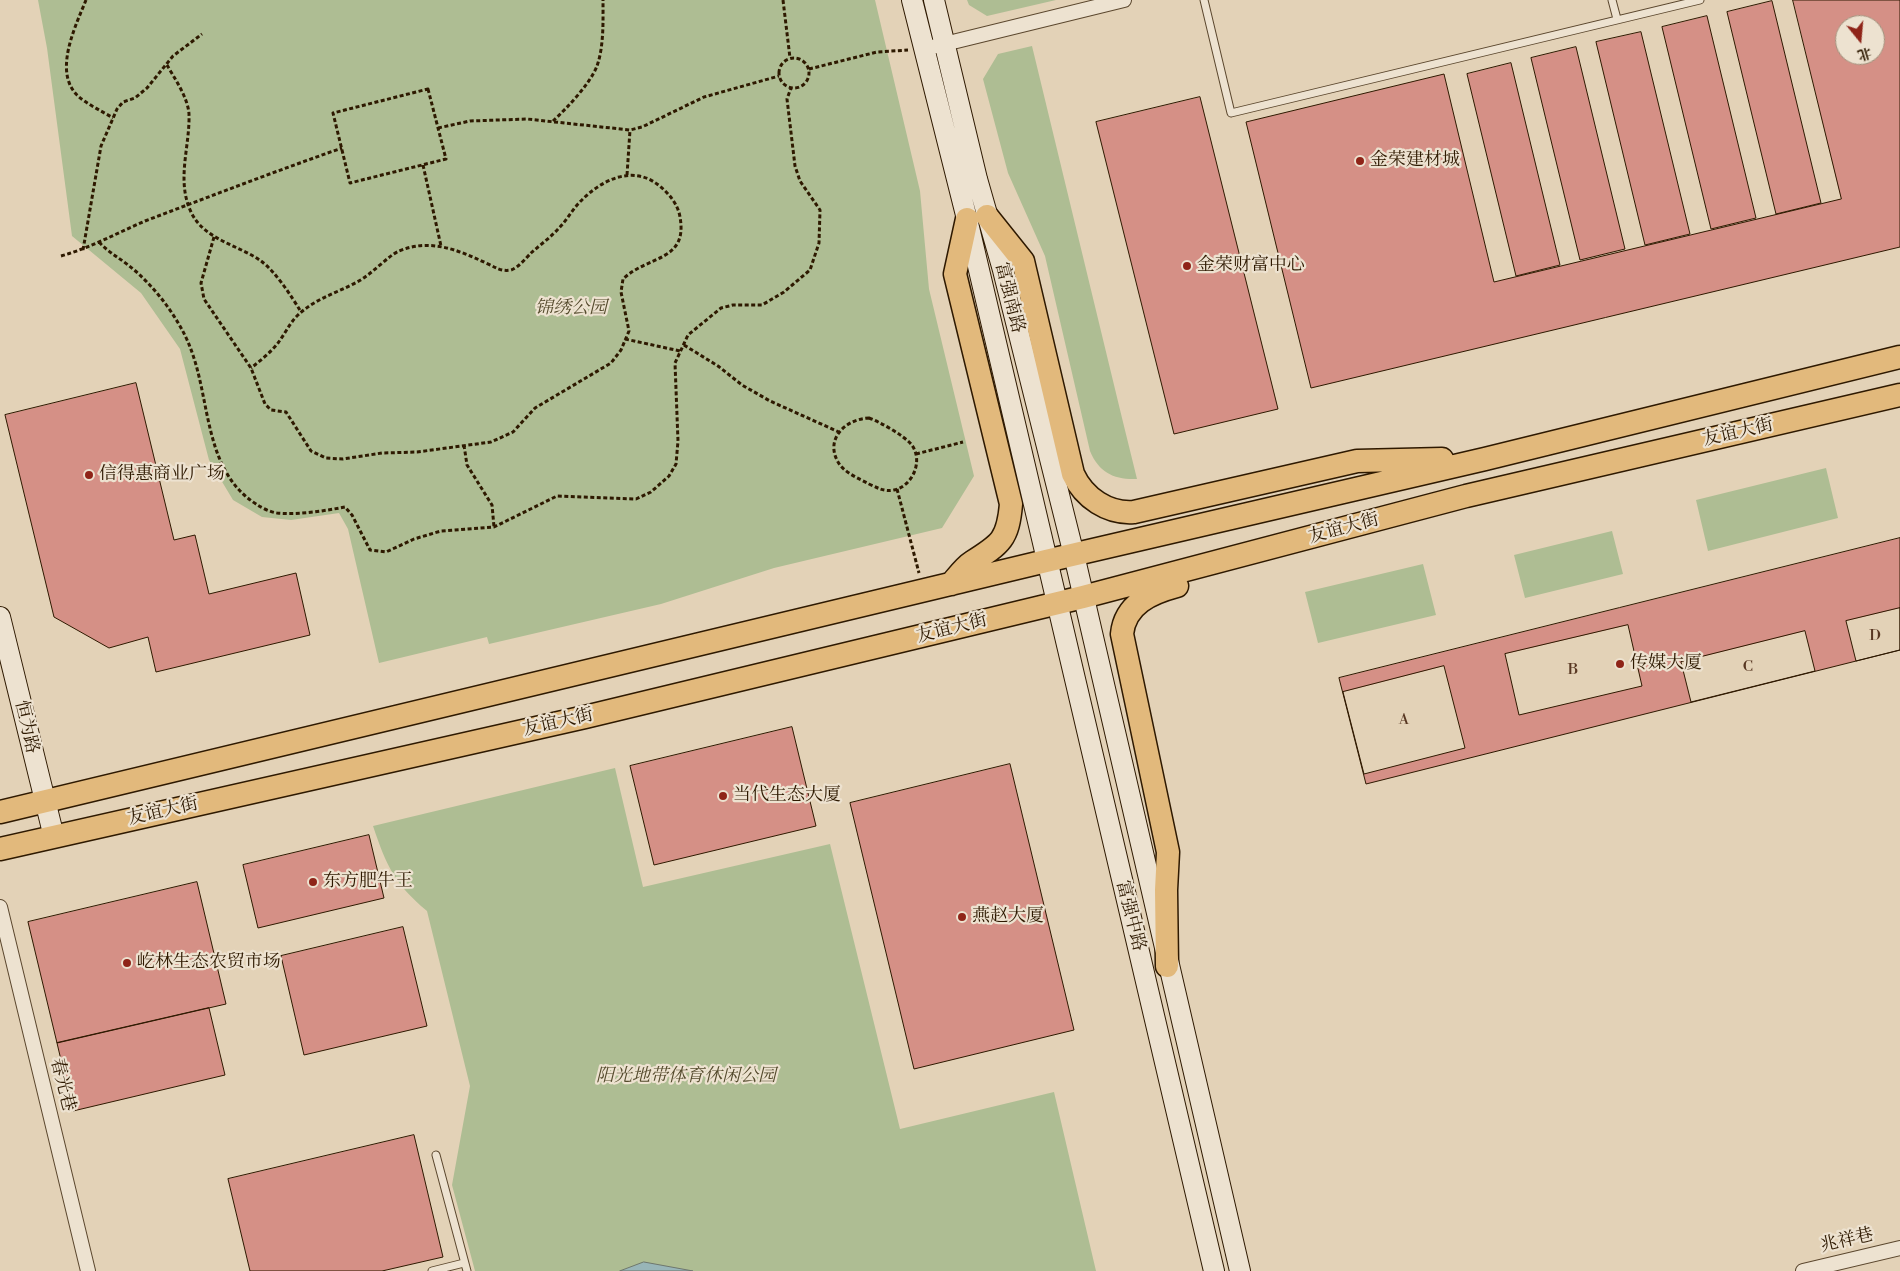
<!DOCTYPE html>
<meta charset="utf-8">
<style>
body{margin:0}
#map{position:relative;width:1900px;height:1271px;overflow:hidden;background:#e3d2b7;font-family:"Libre Bodoni","Noto Serif SC",serif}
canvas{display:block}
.north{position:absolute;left:1835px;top:15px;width:50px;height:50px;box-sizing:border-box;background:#ede2d0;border:1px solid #a1927d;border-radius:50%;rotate:163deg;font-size:14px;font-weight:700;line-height:20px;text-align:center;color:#2e1900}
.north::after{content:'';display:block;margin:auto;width:18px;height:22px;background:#8f2418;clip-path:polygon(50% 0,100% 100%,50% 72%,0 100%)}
</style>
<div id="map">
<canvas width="1900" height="1271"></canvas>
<div class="north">北</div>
</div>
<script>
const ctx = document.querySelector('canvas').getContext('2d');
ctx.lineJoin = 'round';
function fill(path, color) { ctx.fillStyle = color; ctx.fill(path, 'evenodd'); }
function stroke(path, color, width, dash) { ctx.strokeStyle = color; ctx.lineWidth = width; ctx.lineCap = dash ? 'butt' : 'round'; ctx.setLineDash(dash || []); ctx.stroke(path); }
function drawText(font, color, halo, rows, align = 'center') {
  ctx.font = font + ' "Libre Bodoni","Noto Serif SC",serif'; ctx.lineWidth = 4.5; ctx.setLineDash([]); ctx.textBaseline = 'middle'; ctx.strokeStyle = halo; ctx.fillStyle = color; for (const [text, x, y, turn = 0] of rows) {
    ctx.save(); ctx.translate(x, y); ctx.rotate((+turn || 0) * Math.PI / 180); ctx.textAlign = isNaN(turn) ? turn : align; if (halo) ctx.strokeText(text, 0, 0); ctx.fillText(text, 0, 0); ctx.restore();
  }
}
fill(new Path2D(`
 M38 0H875L920 191 929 289 974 476 942 528 774 568 661 604 489 644 487 637 379 663 348 529 339 513 291 520 262 517 233 500 209 460 180 349 141 293 72 236 47 48Z
 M967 0H1056L987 16 969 5Z
 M1032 46 1122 418 1137 479C1115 480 1099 473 1090 451L1045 256 1008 173 983 79 998 54Z
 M1826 468 1838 518 1708 551 1696 500Z
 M1612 531 1623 574 1525 598 1514 555Z
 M1423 564 1436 615 1318 643 1305 592Z
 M615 768 643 887 830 844 900 1129 1054 1092 1096 1271H475L452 1185 470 1086 427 911C394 883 387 867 373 826Z`), '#aebd93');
const water = new Path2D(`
 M644 1262 693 1271H620Z`);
fill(water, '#98b5b8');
stroke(water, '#6e776e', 1);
const building = new Path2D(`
 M1793 0H1900V247L1311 388 1246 122 1444 74 1494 282 1841 199ZM1845 25H1875V55H1845Z
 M1772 1 1821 203 1776 214 1727 12Z
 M1707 16 1756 218 1711 229 1662 27Z
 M1641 32 1690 234 1645 245 1596 42Z
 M1576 47 1625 249 1580 260 1531 58Z
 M1511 63 1560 265 1516 276 1467 74Z
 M1200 97 1278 409 1174 434 1096 122Z
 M136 383 174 540 195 535 209 594 296 573 310 635 156 672 148 637 109 648 54 617 5 415Z
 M1900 538V650L1366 784 1339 678Z
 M1900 608V650L1856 661 1846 621Z
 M1628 625 1642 686 1519 715 1505 654Z
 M1805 631 1815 671 1691 702 1681 662Z
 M1444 666 1465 748 1364 774 1343 692Z
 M792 727 816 826 654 865 630 766Z
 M1010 764 1074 1030 914 1069 850 803Z
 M369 835 384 898 258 928 243 865Z
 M197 882 226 1004 57 1043 28 922Z
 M403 927 427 1026 304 1055 281 956Z
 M209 1008 225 1075 73 1111 57 1043Z
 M414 1135 443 1257 382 1271H250L228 1179Z`);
fill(building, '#d59086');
stroke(building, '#2e1900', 1);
const lane = new Path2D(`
 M1204 0 1231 113 1700 0
 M1612 0 1617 19
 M436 1155 467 1271
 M432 1271 464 1263`);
const street = new Path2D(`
 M924 49 1124 0
 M0 907 88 1271
 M1803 1271 1900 1248`);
const secondary = new Path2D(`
 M912 0 967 219 1214 1271
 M934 0 977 179 1003 270 1074 555 1240 1271
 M0 617 54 837`);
const primary = new Path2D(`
 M987 216 1023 261 1073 474C1084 498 1108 514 1134 512L1357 461 1442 459
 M951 584C957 577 964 567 972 562 1001 544 1008 539 1011 504L955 274 967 219
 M0 812 1046 561 1485 459 1900 357
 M0 849 585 717 1083 597 1466 496 1900 395
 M1167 966 1166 890 1168 852 1122 634C1125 604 1151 593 1177 586`);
stroke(lane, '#5b472e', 9);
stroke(street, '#5b472e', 16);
stroke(secondary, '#2e1900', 22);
stroke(primary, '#2e1900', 25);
stroke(new Path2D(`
 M86 0C76 25 53 71 77 95 86 104 102 111 113 118
 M783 0 790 58
 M779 73a15 15 0 1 1 30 0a15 15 0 1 1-30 0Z
 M167 65C175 79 188 98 189 114 190 147 176 180 191 212 204 240 239 245 261 261 276 272 292 297 301 312
 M809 69 877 52 908 50
 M428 89 446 159 350 183 333 113Z
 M553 121C567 108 590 84 597 66 604 46 603 21 603 0
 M438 128 470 121 527 119 630 130 642 127 704 97 779 76
 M423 165 441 246
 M627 175 630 130
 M214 237 201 283 204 299 251 368 265 404 271 410 286 412 311 451 326 458 343 459 382 453 417 452 491 442 513 432 535 408 611 363 621 350 629 331 621 292 623 279C648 255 688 262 680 217 678 204 668 192 657 184 630 164 598 182 578 204 571 212 566 221 559 228 551 237 540 245 531 253 526 258 518 268 511 270 501 272 495 267 486 263 458 250 430 238 399 251 389 255 371 275 357 282 335 294 313 299 295 318 289 325 284 335 278 343 271 352 260 361 251 368
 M99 242C108 252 118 257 128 265 153 284 179 318 190 347 211 399 203 470 256 504 262 508 270 512 277 513 300 515 323 511 345 507L352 515 370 550 386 552 414 539 441 531 494 527 557 496 636 499 651 492 669 476 676 464 678 441 675 363 688 335 721 308 733 305H762L784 292 810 270 819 243 820 210 800 181 795 166 787 99 791 88
 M83 250 101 146 117 109 123 102 135 98 147 88 173 56 202 34
 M61 256C90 248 117 233 145 221 211 196 276 171 342 148
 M625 339 680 351
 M684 345 718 366 742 385 770 401 839 432
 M869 418C880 422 903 435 911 444 924 460 913 486 894 490 884 492 878 488 869 484 860 479 847 474 840 465 823 441 844 419 869 418Z
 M464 445 467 465 492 505 494 527
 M916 454 963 442
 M897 489 919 573`), '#2e1900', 3, [4, 2.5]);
stroke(lane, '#ede2d0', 7);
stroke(street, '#ede2d0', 14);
stroke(secondary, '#ede2d0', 20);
stroke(primary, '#e2b97c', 22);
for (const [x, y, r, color] of [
 [1360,161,5,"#8f2418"],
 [1187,266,5,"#8f2418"],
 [89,475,5,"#8f2418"],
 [1620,664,5,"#8f2418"],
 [723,796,5,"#8f2418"],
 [313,882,5,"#8f2418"],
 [962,917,5,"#8f2418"],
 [127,963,5,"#8f2418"]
]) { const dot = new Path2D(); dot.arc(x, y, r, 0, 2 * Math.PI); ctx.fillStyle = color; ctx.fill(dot); stroke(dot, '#ede2d0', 2); }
drawText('15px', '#583722', null, [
 ["D",1875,636],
 ["C",1748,667],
 ["B",1573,670],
 ["A",1404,720]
]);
drawText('18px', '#2e1900', '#ede2d0', [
 ["金荣建材城",1370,161],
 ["金荣财富中心",1197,266],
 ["信得惠商业广场",99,475],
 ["传媒大厦",1630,664],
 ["当代生态大厦",733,796],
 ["东方肥牛王",323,882],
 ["燕赵大厦",972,917],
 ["屹林生态农贸市场",137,963]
], 'left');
drawText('18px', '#2e1900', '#ede2d0', [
 ["富强南路",1009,298,76],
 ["友谊大街",1738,433,-13],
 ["友谊大街",1344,529,-15],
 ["友谊大街",952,629,-14],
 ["友谊大街",558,723,-13],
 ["恒为路",26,727,77],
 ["友谊大街",163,812,-13],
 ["富强中路",1130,916,76],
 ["春光巷",62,1085,76],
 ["兆祥巷",1847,1241,-13]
]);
drawText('italic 18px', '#544a2c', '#ede2d0', [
 ["锦绣公园",571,309],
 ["阳光地带体育休闲公园",686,1077]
]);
</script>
